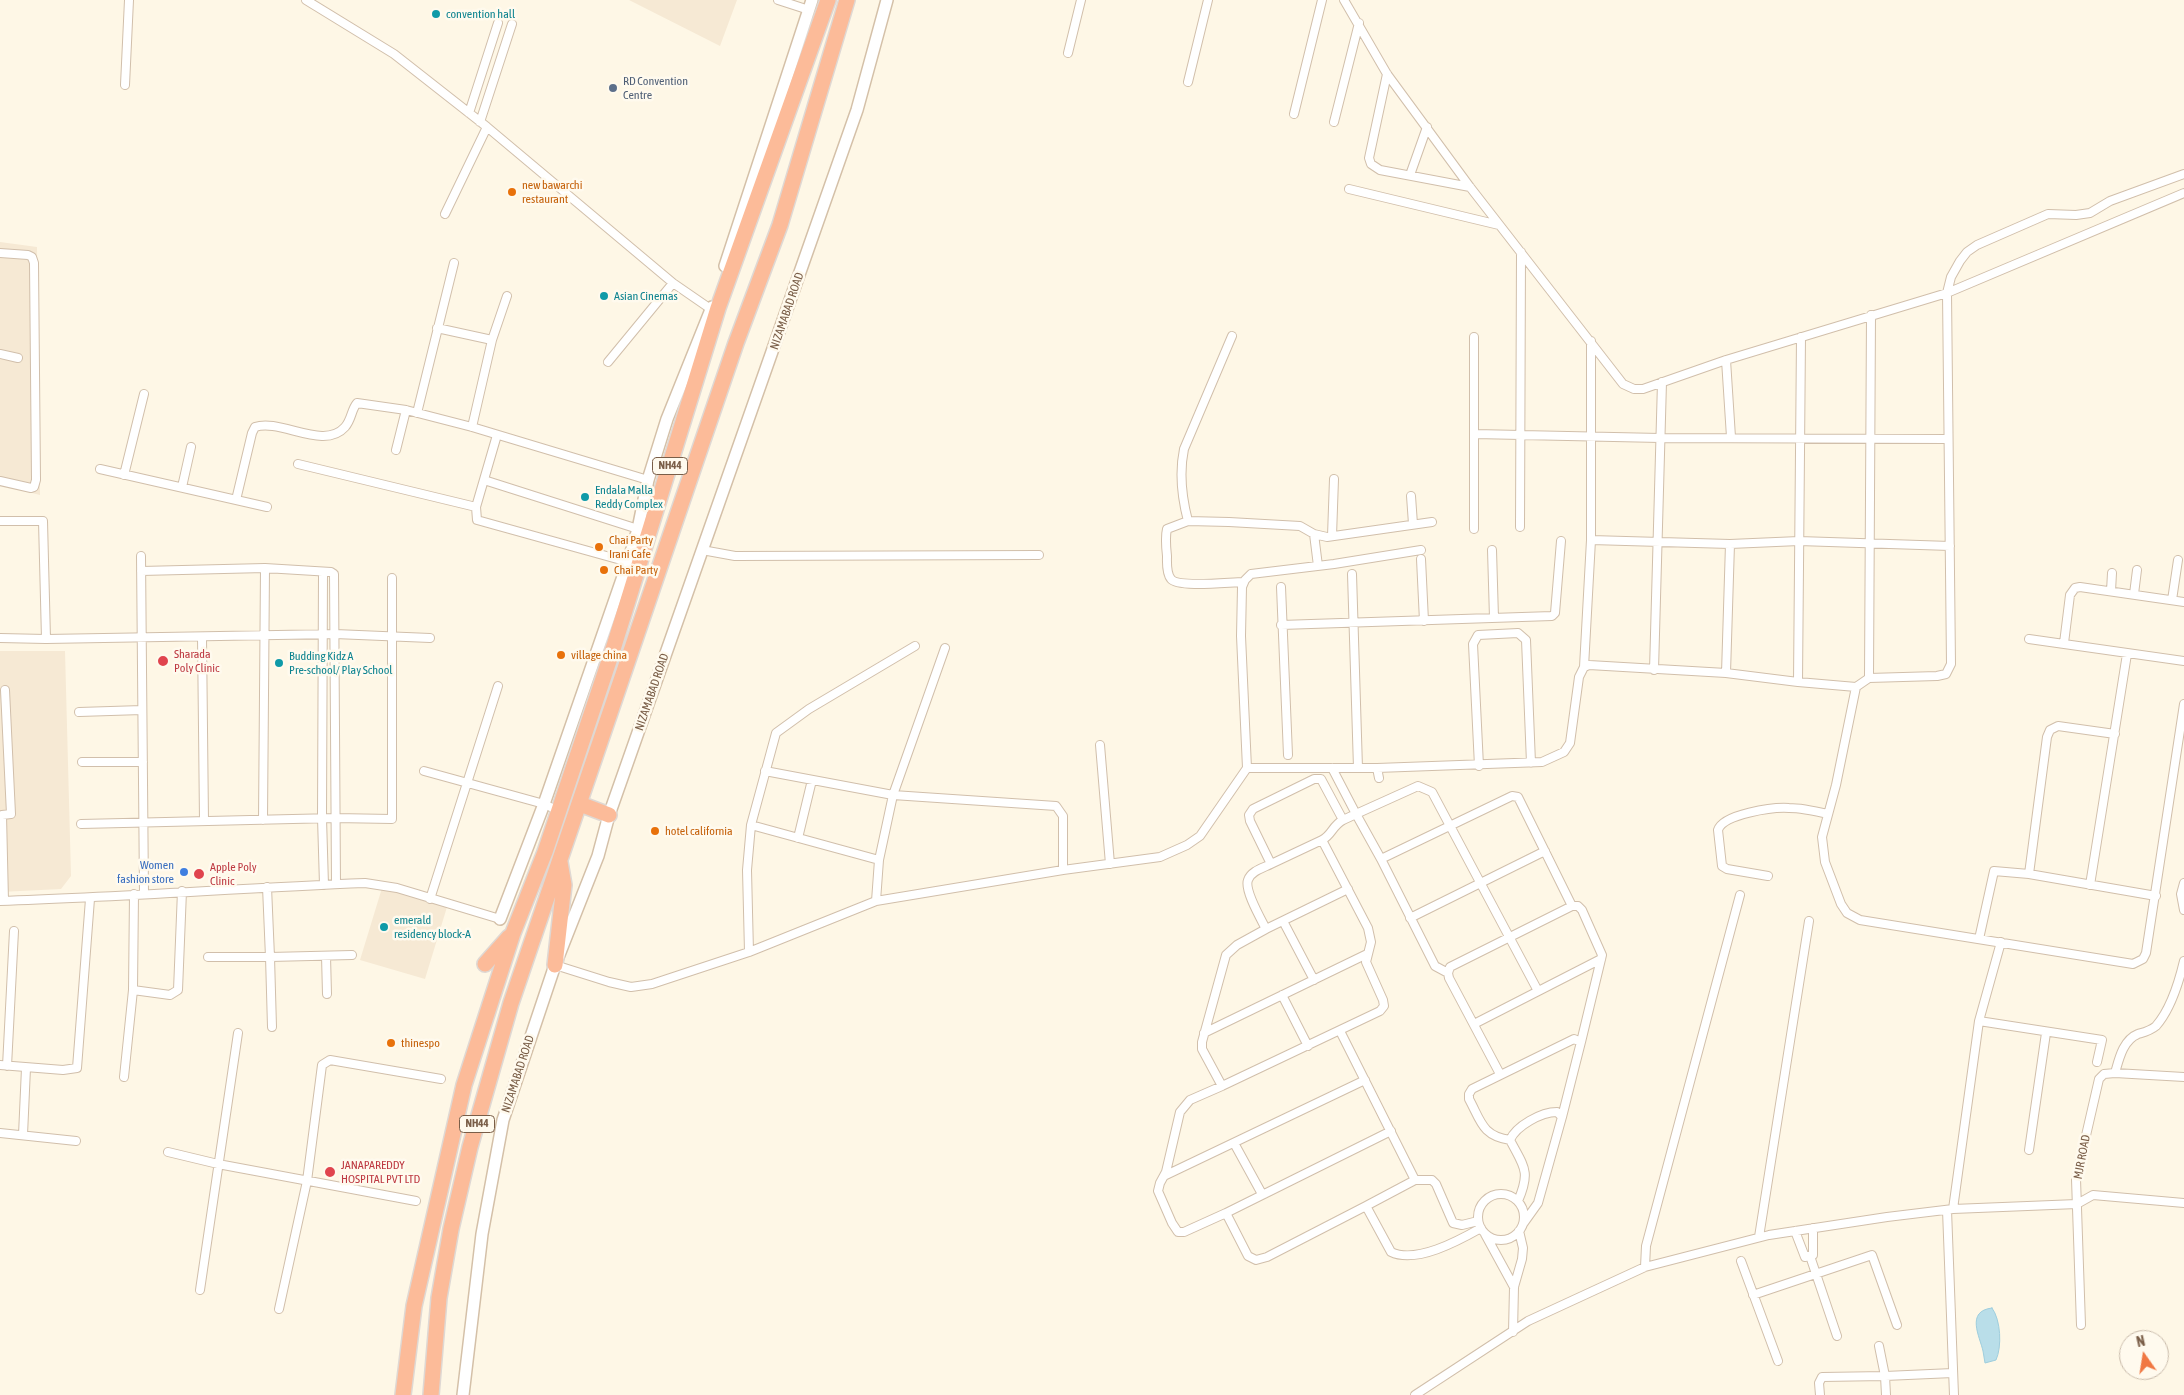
<!DOCTYPE html>
<style>
body{margin:0}
#map{position:relative;width:2184px;height:1395px;overflow:hidden;background:#fef7e6;font-family:"Asap Condensed",sans-serif}
canvas{display:block}
.north{position:absolute;left:2119px;top:1330px;width:50px;height:50px;box-sizing:border-box;background:#fffaee;border:1px solid #cabcac;border-radius:50%;rotate:347deg;font-size:14px;font-weight:700;line-height:20px;text-align:center;color:#7a5e48}
.north::after{content:'';display:block;margin:auto;width:18px;height:22px;background:#f07843;clip-path:polygon(50% 0,100% 100%,50% 72%,0 100%)}
</style>
<div id="map">
<canvas width="2184" height="1395"></canvas>
<div class="north">N</div>
</div>
<script>
const ctx = document.querySelector('canvas').getContext('2d');
ctx.lineJoin = 'round';
function fill(path, color) { ctx.fillStyle = color; ctx.fill(path, 'evenodd'); }
function stroke(path, color, width, dash) { ctx.strokeStyle = color; ctx.lineWidth = width; ctx.lineCap = dash ? 'butt' : 'round'; ctx.setLineDash(dash || []); ctx.stroke(path); }
function drawText(font, color, halo, rows, align = 'center') {
  ctx.font = font + ' "Asap Condensed",sans-serif'; ctx.lineWidth = 5; ctx.setLineDash([]); ctx.textBaseline = 'middle'; ctx.strokeStyle = halo; ctx.fillStyle = color; for (const [text, x, y, turn = 0] of rows) {
    ctx.save(); ctx.translate(x, y); ctx.rotate((+turn || 0) * Math.PI / 180); ctx.textAlign = isNaN(turn) ? turn : align; if (halo) ctx.strokeText(text, 0, 0); ctx.fillText(text, 0, 0); ctx.restore();
  }
}
fill(new Path2D(`
 M629 0H737L720 46Z
 M0 242 37 247 40 495 0 485Z
 M0 651H65L71 876 61 889 0 892Z
 M382 888 447 907 425 979 360 960Z`), '#f6e9d4');
const water = new Path2D(`
 M1992 1308C2001 1320 2002 1347 1996 1360L1985 1363C1984 1359 1984 1355 1983 1351 1980 1337 1965 1311 1992 1308Z`);
fill(water, '#b9dee9');
stroke(water, '#9ecddc', 1);
const street = new Path2D(`
 M306 0 394 54 487 127 673 283 715 312
 M778 0 809 10
 M1344 0 1387 74 1470 187 1623 384 1634 389H1643L1726 360 1947 293 2184 193
 M1068 53 1081 0
 M1387 74 1369 158 1371 164 1380 170 1470 187
 M1188 82 1208 0
 M125 85 129 0
 M469 113 498 23
 M1294 114 1322 0
 M480 122 512 24
 M1334 122 1359 23
 M1410 175 1427 127
 M1349 189 1499 225
 M445 214 487 127
 M0 253 28 255 32 257 34 263 36 480 34 487 31 488 0 481
 M437 328 492 340
 M1474 337V529
 M0 354 18 358
 M1726 360 1731 437
 M608 362 673 283
 M417 413 454 263
 M472 427 492 340 507 296
 M1475 434 1660 438 1947 439
 M497 435 476 507 477 520 628 562
 M396 450 406 410
 M298 464 476 507
 M100 469 267 507
 M124 475 144 394
 M484 480 638 529
 M182 487 191 447
 M1411 496 1413 524
 M236 500 252 433 255 427C280 418 324 451 345 427 352 419 351 410 357 403L406 410 472 427 648 480
 M0 521H43L46 639
 M1188 521C1182 498 1179 473 1184 449L1232 336
 M1520 527 1521 252
 M1314 534 1318 566
 M1332 536 1334 479
 M1591 540 1730 544 1799 541 1950 546
 M702 550 735 556 1039 555
 M1492 550 1494 618
 M141 556 144 893
 M1421 559 1424 621
 M141 571 265 568 331 572 334 574 336 884
 M323 572 322 818 324 885
 M1352 574 1358 768
 M1243 582C1230 582 1178 588 1171 579 1166 573 1167 562 1167 556 1166 547 1165 537 1167 529L1188 521 1229 522 1300 526 1314 534 1327 537 1432 522
 M1281 587 1288 755
 M2111 591 2112 573
 M2134 594 2137 570
 M2172 600 2178 560
 M1281 625 1552 616 1555 613 1561 541
 M202 637 204 821
 M0 638 46 639 335 634 430 638
 M2029 639 2184 661
 M2064 643 2070 595 2075 588 2080 587 2184 602
 M1584 667 1591 540V341
 M1654 670 1662 382
 M1726 673 1730 544
 M1869 678 1871 315
 M1798 682 1801 337
 M1856 687 1836 785 1822 837 1825 862 1841 904 1847 913 1860 920 2133 964 2143 959 2146 953 2184 704
 M79 712 142 710
 M1100 745 1110 864
 M82 762H143
 M1479 766 1473 644 1478 635 1518 633 1526 640 1531 763
 M1247 768 1241 636 1242 587 1245 580 1251 574 1334 564 1421 550
 M1332 768 1356 814 1343 820
 M1377 768 1379 778
 M424 771 544 804 559 811
 M765 771 893 795 1056 806 1063 816V870
 M263 820 265 568
 M81 824 335 818 392 819V578
 M751 825 879 860
 M798 838 812 780
 M1381 859 1512 796 1518 797 1572 906
 M1271 864 1322 840
 M2029 874 2047 737 2050 730 2058 726 2115 734
 M1768 876 1727 869 1722 866 1718 830C1723 814 1773 807 1789 808 1802 808 1815 811 1828 814
 M2184 883 2181 894 2184 910
 M2090 885 2127 654
 M267 887 270 957 352 955
 M430 899 498 686
 M0 901C122 897 243 888 365 883L397 888 500 919
 M4 901 2 815 11 814 5 690
 M876 901 879 860 893 795 945 648
 M1410 918 1545 851
 M1283 921 1314 980
 M1266 929 1348 889
 M1979 939 1994 871 2029 874 2156 896
 M749 952 747 870 751 825 776 733 809 709 915 646
 M326 956 327 994
 M208 957H270L272 1027
 M555 965 609 982 631 987 652 984 749 952 876 901 1063 870 1160 857 1187 845 1200 836 1247 768H1377L1542 762 1564 752 1570 743 1579 677 1584 667 1589 665 1726 673 1798 682 1856 687 1869 678 1937 676 1946 674 1951 664 1947 293 1951 277 1960 261 1967 252 1977 245 2048 214 2076 215 2090 213 2110 201 2184 174
 M1448 973 1435 966 1381 859 1356 814 1418 786 1432 792 1538 991
 M133 990 170 995 178 990 182 891
 M1282 995 1308 1046
 M1979 1021 2102 1040 2097 1062
 M1474 1024 1601 959
 M1340 1031 1415 1180H1432L1436 1184 1453 1223 1462 1225 1478 1221
 M1204 1033 1367 954
 M0 1065 63 1070 77 1068 90 899
 M7 1066 14 931
 M2115 1073C2119 1059 2123 1040 2138 1034 2145 1032 2150 1031 2156 1026 2171 1009 2179 982 2184 961
 M1500 1074 1449 978 1448 973 1450 967 1572 906H1578L1582 910 1602 955 1581 1042
 M124 1077 133 990 134 894
 M1222 1086 1380 1011 1384 1006 1383 1000 1366 962 1371 942 1368 928 1322 840C1332 835 1332 826 1343 820L1321 779H1314L1253 809 1249 815 1250 821 1271 864C1263 868 1251 871 1248 880 1244 890 1261 919 1266 929L1237 945 1226 955 1202 1042V1049L1222 1086 1190 1100 1180 1112 1166 1172 1160 1183 1158 1191 1172 1223 1178 1232H1184L1226 1213 1248 1256 1256 1260 1267 1257 1366 1206 1391 1252C1416 1264 1458 1241 1481 1228
 M0 1133 76 1141
 M23 1135 26 1068
 M1510 1140C1482 1136 1481 1121 1469 1099V1094L1472 1089 1574 1039 1581 1042 1562 1117
 M1234 1143 1262 1194
 M2029 1150 2046 1033
 M168 1152 218 1164 416 1201
 M1164 1176 1365 1080
 M1478 1217a23 23 0 1 1 46 0a23 23 0 1 1-46 0Z
 M1518 1201C1531 1171 1524 1167 1510 1140 1516 1126 1541 1112 1557 1112L1562 1117 1538 1203 1523 1224
 M1366 1206 1415 1180
 M1953 1209 1979 1021 2001 942
 M1947 1210 1954 1395
 M1226 1213 1391 1131
 M1795 1231 1805 1257 1813 1255V1228
 M1485 1234 1514 1287
 M1759 1237 1809 921
 M1810 1256 1837 1336
 M1741 1261 1778 1361
 M1645 1267 1646 1246 1740 895
 M200 1290 238 1033
 M1753 1295 1872 1255 1897 1325
 M279 1309 307 1181 322 1065 330 1060 441 1079
 M2081 1325 2076 1179 2099 1079 2104 1074 2115 1073 2184 1077
 M1513 1332 1514 1287 1522 1259 1523 1248 1519 1231
 M1879 1346 1885 1376 1886 1395
 M1415 1395 1528 1321 1645 1267 1769 1235 1887 1217 1953 1209 2077 1204 2093 1195 2184 1203
 M1820 1395 1819 1383 1822 1377 1885 1376 1953 1373`);
const secondary = new Path2D(`
 M725 266 812 0
 M500 919 544 804 628 562 638 529 648 480 667 419 712 307
 M463 1395 482 1234 503 1120 555 965 598 856 609 815 857 110 887 0`);
const highway = new Path2D(`
 M580 804 609 815
 M485 964 509 937
 M555 965 564 885 560 862
 M403 1395 414 1306 464 1085 513 933 545 852 614 646 718 308 828 0
 M431 1395 439 1298 451 1229 470 1147 511 1003 736 343 780 225 847 0`);
stroke(street, '#d1bfab', 10);
stroke(secondary, '#d4c0a8', 14);
stroke(highway, '#dfd8d3', 18);
stroke(street, '#fff', 8);
stroke(secondary, '#fff', 11);
stroke(highway, '#fcbb99', 15);
for (const [x, y, r, color] of [
 [436,14,5,"#0f9aa8"],
 [613,88,5,"#5c6f8a"],
 [512,192,5,"#e8710a"],
 [604,296,5,"#0f9aa8"],
 [585,497,5,"#0f9aa8"],
 [599,547,5,"#e8710a"],
 [604,570,5,"#e8710a"],
 [561,655,5,"#e8710a"],
 [163,661,6,"#e0444e"],
 [279,663,5,"#0f9aa8"],
 [655,831,5,"#e8710a"],
 [184,872,5,"#3f7fe0"],
 [199,874,6,"#e0444e"],
 [384,927,5,"#0f9aa8"],
 [391,1043,5,"#e8710a"],
 [330,1172,6,"#e0444e"]
]) { const dot = new Path2D(); dot.arc(x, y, r, 0, 2 * Math.PI); ctx.fillStyle = color; ctx.fill(dot); stroke(dot, '#fffaee', 2); }
for (const [x, y, w] of [
 [670,466,35],
 [477,1124,35]
]) { const box = new Path2D(); box.roundRect(x - w / 2, y - 8.5, w, 17, 4); ctx.fillStyle = '#fffaee'; ctx.fill(box); stroke(box, '#7a5e48', 1); }
drawText('bold 11px', '#7a5e48', null, [
 ["NH44",670,466],
 ["NH44",477,1124]
]);
drawText('12px', '#0d838f', '#fffaee', [
 ["convention hall",446,14],
 ["Asian Cinemas",614,296],
 ["Endala Malla",595,490],
 ["Reddy Complex",595,504],
 ["Budding Kidz A",289,656],
 ["Pre-school/ Play School",289,670],
 ["emerald",394,920],
 ["residency block-A",394,934]
], 'left');
drawText('12px', '#4e5e75', '#fffaee', [
 ["RD Convention",623,81],
 ["Centre",623,95]
], 'left');
drawText('12px', '#c56008', '#fffaee', [
 ["new bawarchi",522,185],
 ["restaurant",522,199],
 ["Chai Party",609,540],
 ["Irani Cafe",609,554],
 ["Chai Party",614,570],
 ["village china",571,655],
 ["hotel california",665,831],
 ["thinespo",401,1043]
], 'left');
drawText('12px', '#7a5e48', '#fffaee', [
 ["NIZAMABAD ROAD",787,311,-71],
 ["NIZAMABAD ROAD",652,692,-71],
 ["NIZAMABAD ROAD",518,1074,-72],
 ["MJR ROAD",2082,1157,-79]
]);
drawText('12px', '#be3a42', '#fffaee', [
 ["Sharada",174,654],
 ["Poly Clinic",174,668],
 ["Apple Poly",210,867],
 ["Clinic",210,881],
 ["JANAPAREDDY",341,1165],
 ["HOSPITAL PVT LTD",341,1179]
], 'left');
drawText('12px', '#366cbe', '#fffaee', [
 ["Women",174,865],
 ["fashion store",174,879]
], 'right');
</script>
